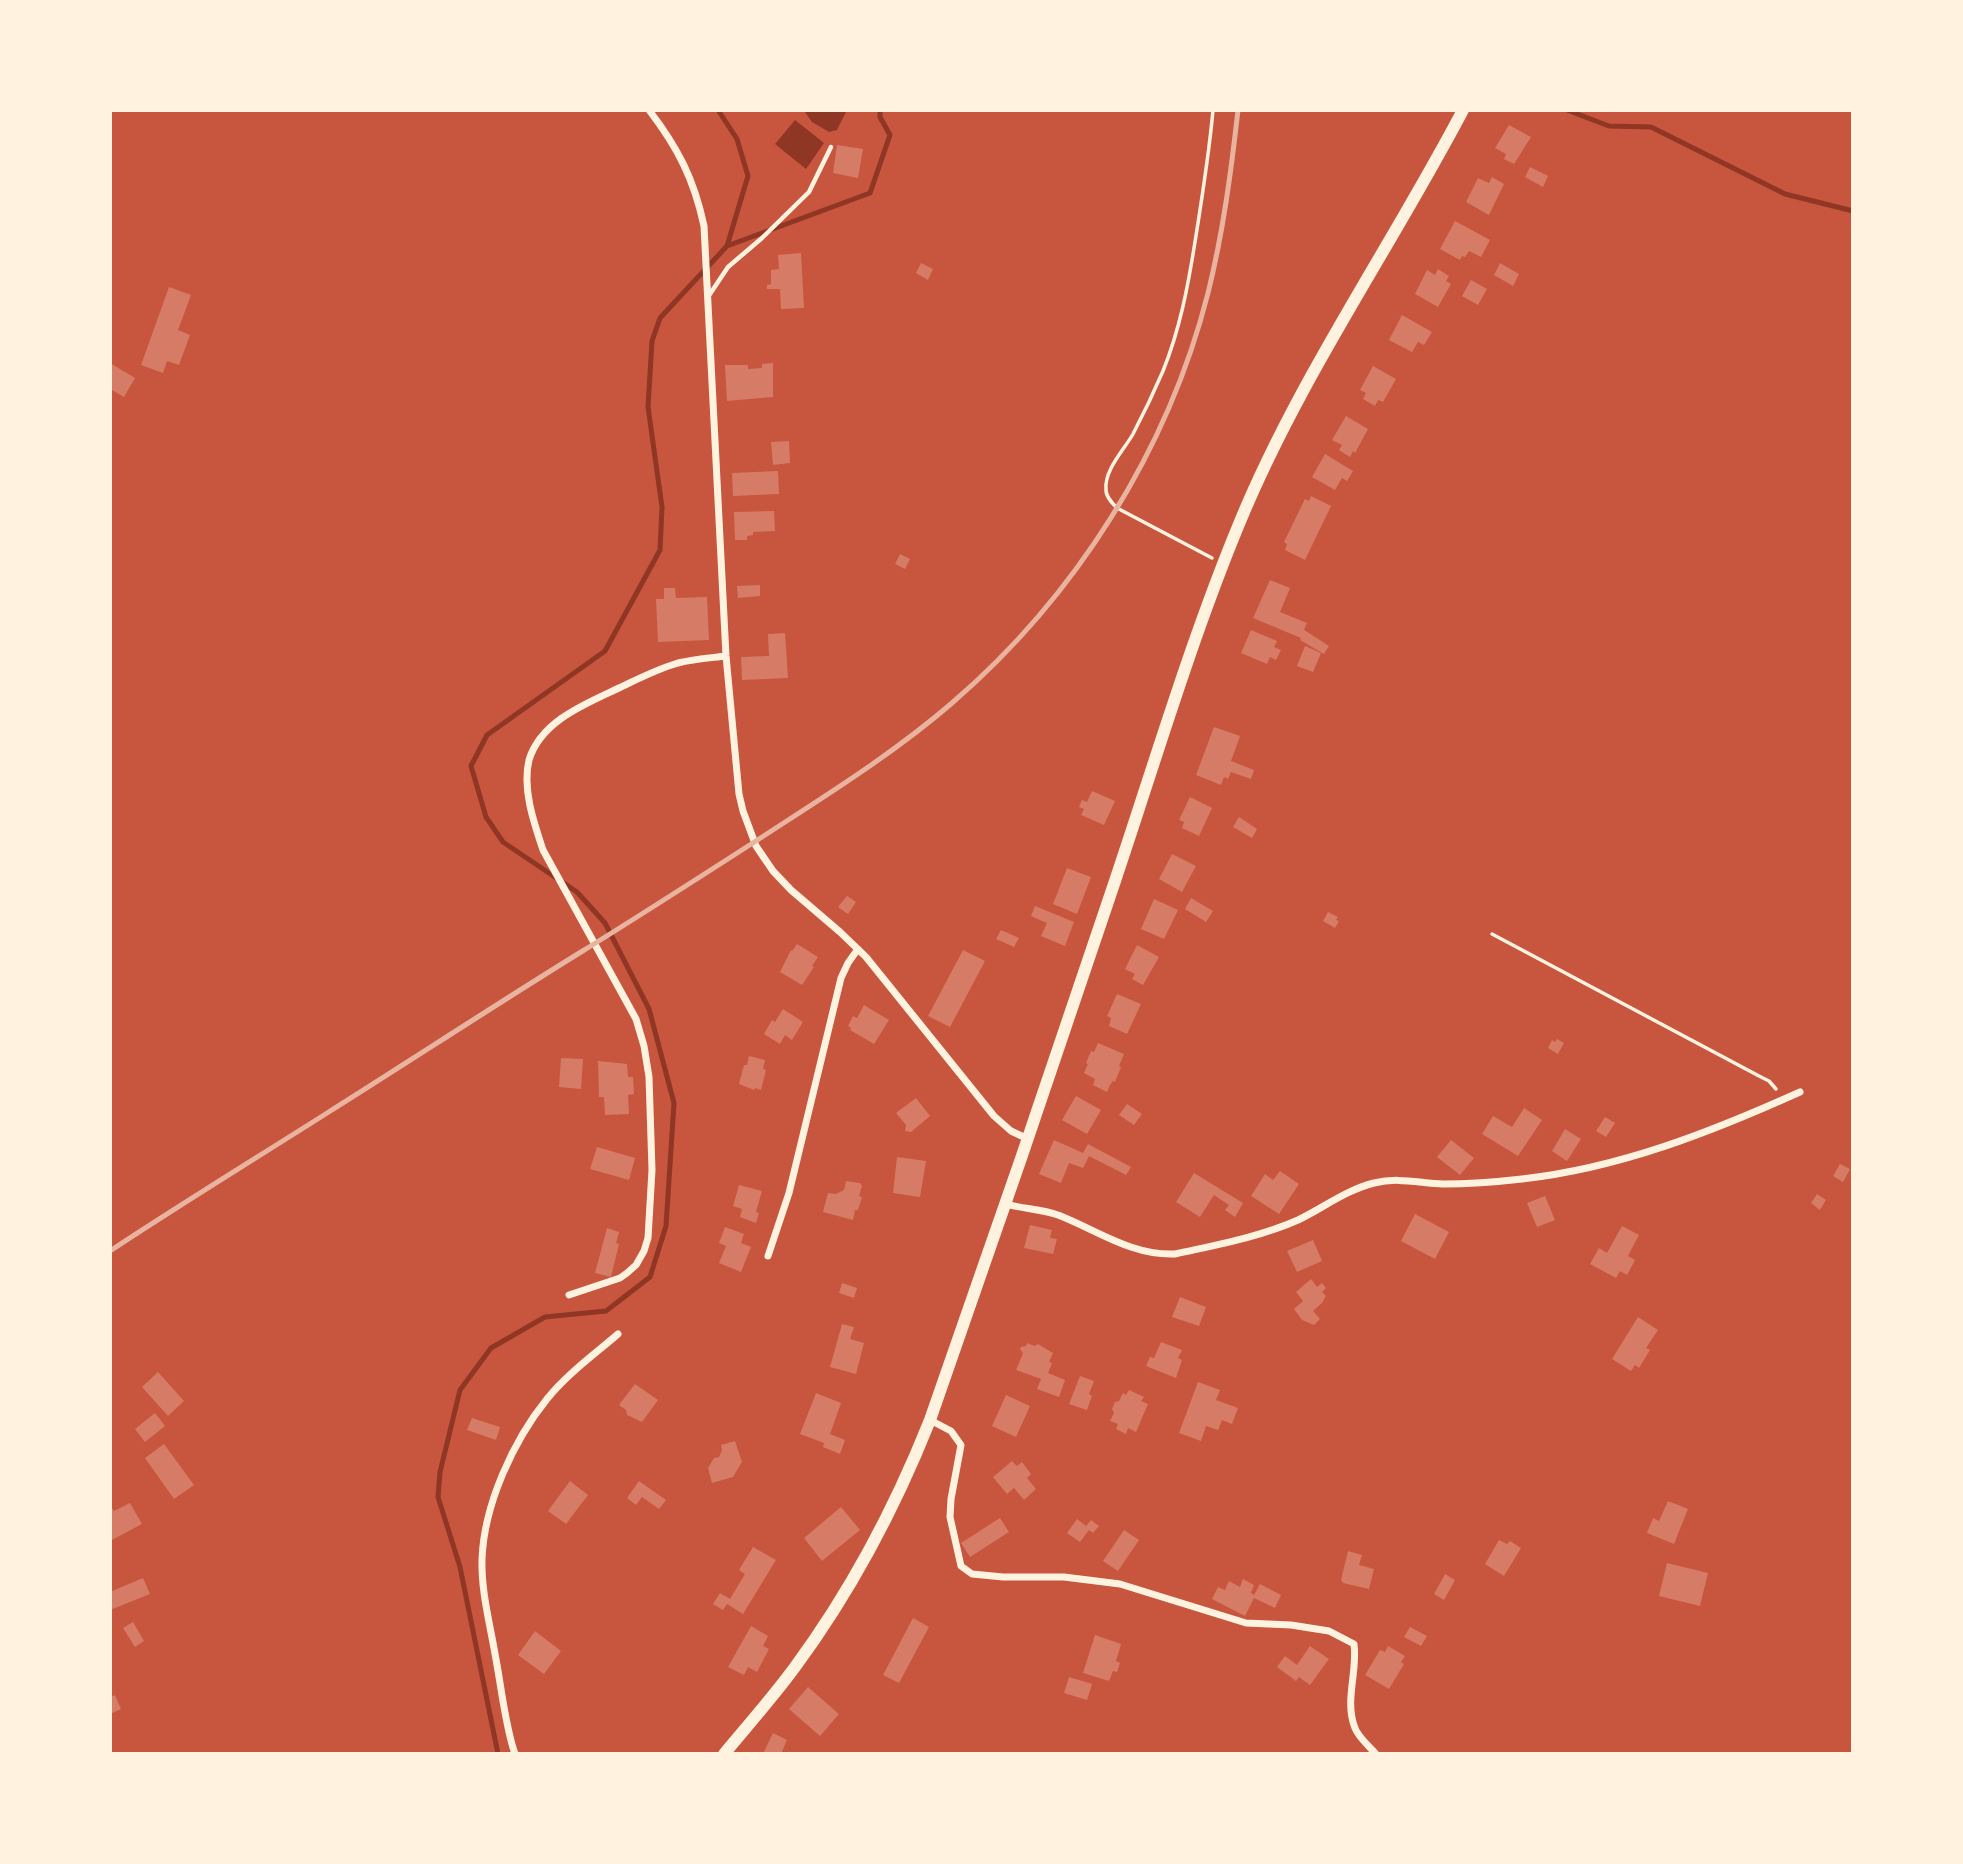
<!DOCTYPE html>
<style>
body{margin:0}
#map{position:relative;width:1963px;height:1864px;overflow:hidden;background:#c8553d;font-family:"Titillium Web",sans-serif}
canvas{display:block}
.frame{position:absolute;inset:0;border:112px solid #fff3e0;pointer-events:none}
</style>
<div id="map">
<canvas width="1963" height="1864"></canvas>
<div class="frame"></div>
</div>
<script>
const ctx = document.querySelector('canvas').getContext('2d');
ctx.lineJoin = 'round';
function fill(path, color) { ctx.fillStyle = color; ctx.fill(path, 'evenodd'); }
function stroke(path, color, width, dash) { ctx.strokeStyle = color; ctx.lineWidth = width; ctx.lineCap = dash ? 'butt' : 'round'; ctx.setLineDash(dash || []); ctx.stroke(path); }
fill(new Path2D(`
 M805 110H847L837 130 829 132 812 122 805 112Z
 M795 120 824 143 806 169 775 144Z`), '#8f3625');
stroke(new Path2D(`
 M1567 110 1609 126 1651 127 1785 194 1853 211
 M727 246 870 193 890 135 880 117V110
 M498 1754 460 1567 438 1497 440 1472 460 1390 491 1348 545 1317 606 1311 650 1277 666 1226 674 1103 649 1009 605 923 577 892 503 842 486 817 471 766 487 735 605 651 660 550 662 507 648 407 652 341 660 318 727 246 748 176 737 139 718 110`), '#8f3625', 5);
fill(new Path2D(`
 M1509 125 1531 137 1514 164 1504 159 1506 154 1495 148Z
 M837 145 863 149 858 178 833 173Z
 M1530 167 1548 176 1543 187 1525 177Z
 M1492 177 1504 184 1489 215 1466 202 1478 178 1489 183Z
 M1455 221 1490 240 1481 257 1469 251 1465 257 1462 256 1460 260 1440 249Z
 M801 253 804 308 781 309 780 289H767V285L771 284V270L779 269 778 255Z
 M921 263 933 269 928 280 916 273Z
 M1500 263 1519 274 1513 286 1494 275Z
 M1438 269 1449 276 1446 281 1451 284 1438 307 1415 294 1427 270 1435 275Z
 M1471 280 1487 289 1478 305 1462 296Z
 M169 287 191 295 178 330 190 335 179 365 167 361 163 373 141 365Z
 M1402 315 1432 332 1424 345 1418 342 1412 352 1389 340Z
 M110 363 135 378 124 397 110 389Z
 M773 363V397L727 401 725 365H748V369L762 368V364Z
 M1373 366 1396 379 1383 402 1378 400 1375 406 1363 399 1366 393 1360 390Z
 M1346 416 1368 429 1355 453 1353 451 1350 457 1339 450 1342 445 1332 440Z
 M789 441 790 463 773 465 771 442Z
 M1325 454 1353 471 1347 481 1342 478 1335 490 1312 477Z
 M778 471 779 494 733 496 732 473Z
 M1311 496 1331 506 1305 560 1285 550 1287 544 1284 542 1305 499 1309 501Z
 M774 511 775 531 753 532V535L747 536V540H735L734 512Z
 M900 554 910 559 905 569 895 564Z
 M1270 580 1290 588 1280 612 1307 623 1304 630 1329 646 1324 654 1300 640 1301 638 1253 618Z
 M760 585V596L738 598 737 586Z
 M664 588H675L676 598 707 597 709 640 658 642 656 599H664Z
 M1251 630 1277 641 1274 647 1281 650 1276 660 1270 657 1267 664 1241 653Z
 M785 633 788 678 742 680 741 657 769 656 768 634Z
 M1305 646 1321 653 1313 672 1297 666Z
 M1214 727 1240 736 1231 761 1254 770 1251 779 1231 772 1228 779 1224 777 1221 785 1196 775Z
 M1092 791 1115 801 1104 825 1081 815 1084 809 1079 807 1082 800 1087 802Z
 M1190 797 1212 808 1199 836 1182 828 1184 822 1179 820Z
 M1239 817 1257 829 1252 838 1233 827Z
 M1172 854 1196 866 1182 892 1159 879Z
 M1067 868 1091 877 1077 914 1053 904Z
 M847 896 856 902 848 914 838 907Z
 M1191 898 1213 911 1206 922 1185 909Z
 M1154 899 1178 910 1164 939 1141 929Z
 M1035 906 1074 922 1065 946 1041 936 1047 923 1031 916Z
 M1328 912 1338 917 1336 920 1339 921 1335 928 1323 921Z
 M1001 930 1019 938 1014 947 996 939Z
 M797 944 818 957 812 966 814 967 802 985 780 972 791 950 792 951Z
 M1137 945 1159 957 1143 985 1132 979 1135 974 1125 969Z
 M963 950 985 961 950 1027 928 1016Z
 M1117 994 1141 1004 1127 1034 1109 1026 1111 1018 1107 1016Z
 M864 1005 889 1020 874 1044 850 1030 851 1028 848 1026 853 1016 857 1018Z
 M783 1009 803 1022 792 1040 785 1035 780 1044 764 1034 772 1020 775 1022Z
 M1557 1039 1564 1043 1558 1054 1548 1048 1552 1040 1555 1042Z
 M1098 1043 1124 1054 1119 1066 1121 1067 1115 1082 1113 1081 1110 1085 1107 1092 1093 1085 1095 1079 1084 1073 1088 1064 1086 1063 1091 1051 1094 1052Z
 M749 1056 765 1060 763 1069 766 1070 761 1090 755 1088 754 1090 739 1084 744 1065H747Z
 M561 1058 583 1059 581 1089 559 1087Z
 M598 1061 627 1064 628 1077H633L634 1094 628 1095 629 1114 605 1115 604 1097H599Z
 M1076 1096 1101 1110 1087 1134 1062 1120Z
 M916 1098 930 1116 911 1132 905 1131 906 1125 896 1113Z
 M1127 1104 1142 1114 1134 1125 1119 1115Z
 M1524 1108 1542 1120 1518 1156 1482 1134 1493 1116 1512 1127Z
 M1605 1117 1615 1123 1606 1137 1596 1131Z
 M1565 1129 1581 1139 1567 1161 1552 1151Z
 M1054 1140 1083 1153 1088 1144 1131 1167 1126 1175 1089 1156 1083 1168 1069 1163 1061 1183 1039 1174Z
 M1451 1140 1474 1158 1460 1175 1437 1157Z
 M597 1147 635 1158 629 1180 590 1169Z
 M897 1157 926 1161 920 1197 893 1193Z
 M1840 1164 1850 1169 1843 1182 1833 1176Z
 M1280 1171 1299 1184 1279 1214 1251 1196 1265 1174 1273 1180Z
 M1194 1173 1243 1203 1235 1217 1225 1210 1229 1205 1214 1195 1200 1217 1176 1202Z
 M846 1181 860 1183 862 1186 859 1196 862 1197 858 1210H855L853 1220 823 1212 828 1193 836 1194 844 1190Z
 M739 1185 762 1191 756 1212 759 1213 756 1223 740 1217 742 1209 733 1206Z
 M1817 1194 1826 1200 1820 1210 1811 1203Z
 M1545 1196 1555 1220 1537 1227 1527 1203Z
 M1415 1214 1449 1232 1435 1259 1401 1241Z
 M1030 1225 1052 1230 1050 1238 1057 1239 1053 1254 1024 1248Z
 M1622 1226 1639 1235 1628 1256 1635 1260 1627 1275 1620 1271 1616 1278 1590 1264 1599 1248 1607 1253Z
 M725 1227 744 1234 741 1243 751 1247 741 1272 719 1263 726 1246 719 1243Z
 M607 1228 619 1232 616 1243 619 1244 611 1277 595 1273Z
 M1313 1240 1322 1261 1297 1272 1287 1251Z
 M1311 1279 1317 1287 1322 1283 1326 1288 1322 1292 1326 1296 1322 1303 1313 1311 1320 1319 1314 1325 1302 1320 1294 1309 1303 1301 1296 1292Z
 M842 1283 857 1288 854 1298 839 1293Z
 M1180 1297 1206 1307 1199 1326 1172 1317Z
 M1638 1317 1658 1330 1646 1348 1650 1350 1639 1368 1635 1365 1631 1371 1612 1359Z
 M842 1324 854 1327 850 1339 864 1343 856 1374 830 1367Z
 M1161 1342 1182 1350 1178 1358 1182 1360 1176 1378 1146 1366 1150 1357 1154 1358Z
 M1027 1343 1035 1346 1038 1344 1053 1353 1049 1362 1052 1363 1048 1373 1065 1380 1059 1397 1037 1389 1041 1379 1016 1370 1023 1353 1020 1349 1021 1347 1026 1346Z
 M158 1372 184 1401 168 1416 142 1387Z
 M1080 1376 1094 1381 1089 1394 1092 1396 1087 1410 1069 1404Z
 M1198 1382 1220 1390 1216 1400 1238 1408 1232 1424 1222 1420 1218 1430 1206 1426 1201 1441 1179 1433Z
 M635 1384 658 1400 642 1422 627 1415 626 1410 619 1405Z
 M1129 1390 1144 1397 1141 1401 1148 1404 1136 1432 1128 1428 1126 1434 1116 1429 1118 1424 1110 1421 1114 1413 1112 1409 1115 1402 1119 1401 1123 1393 1126 1395Z
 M816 1393 841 1403 830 1434 845 1440 840 1454 823 1447 824 1443 800 1434Z
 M1006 1395 1030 1406 1016 1437 992 1426Z
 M155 1413 165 1426 145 1442 135 1429Z
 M472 1418 500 1427 496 1440 467 1430Z
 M735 1441 742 1462 733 1477 712 1483 708 1468 714 1458 719 1457 722 1450 721 1445Z
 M164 1444 194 1485 174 1499 145 1458Z
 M1012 1461 1017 1466 1022 1462 1031 1474 1027 1478 1036 1489 1024 1500 1014 1488 1007 1494 993 1477Z
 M570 1481 588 1495 566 1524 548 1511Z
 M639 1481 666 1500 659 1509 642 1497 636 1505 627 1498Z
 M1668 1501 1688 1509 1674 1544 1647 1533 1653 1518 1659 1521Z
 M130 1503 142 1524 110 1541V1505L114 1511Z
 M841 1507 860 1530 822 1561 804 1538Z
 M1000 1518 1009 1532 970 1557 961 1543Z
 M1077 1519 1086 1526 1091 1520 1099 1526 1093 1533 1089 1530 1080 1542 1067 1533Z
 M1124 1530 1139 1540 1118 1571 1103 1561Z
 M1499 1540 1507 1544 1510 1541 1521 1548 1504 1576 1485 1564Z
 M753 1547 776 1560 743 1614 727 1604 723 1610 713 1604 720 1593 730 1599 745 1574 739 1570Z
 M1348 1551 1362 1555 1359 1565 1374 1569 1369 1589 1343 1583 1341 1580Z
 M1667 1563 1708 1573 1700 1606 1659 1596Z
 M1445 1574 1455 1580 1444 1600 1434 1594Z
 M143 1578 150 1594 110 1610V1592Z
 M1243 1579 1254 1585 1251 1593 1254 1595 1260 1584 1281 1595 1275 1608 1254 1598 1245 1616 1212 1599 1218 1587 1225 1590 1229 1581 1240 1587Z
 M913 1618 929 1627 899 1683 883 1675Z
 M133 1622 144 1641 135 1647 123 1628Z
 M751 1626 768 1636 763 1646 769 1649 757 1672 748 1667 744 1675 728 1667Z
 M1410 1627 1427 1636 1421 1646 1404 1637Z
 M535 1631 561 1651 544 1674 518 1655Z
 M1095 1635 1121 1644 1116 1661 1120 1663 1117 1672 1113 1671 1109 1681 1083 1673Z
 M1310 1646 1329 1659 1310 1685 1299 1677 1296 1681 1277 1667 1285 1656 1297 1665Z
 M1388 1646 1405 1656 1401 1662 1404 1664 1389 1689 1365 1675 1380 1650 1385 1652Z
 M1069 1677 1092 1684 1087 1700 1064 1693Z
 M808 1687 839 1714 820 1736 789 1709Z
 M115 1695 121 1709 110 1714V1697Z
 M773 1733 787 1740 781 1754H763Z`), '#d67c66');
stroke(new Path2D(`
 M1212 558 1117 508C1112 503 1106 497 1106 490 1104 470 1124 450 1133 434 1144 413 1154 392 1163 371 1180 329 1188 286 1195 242 1202 198 1209 155 1213 110
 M1492 934 1759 1076 1769 1081 1776 1089`), '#fff3e0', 3.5);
stroke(new Path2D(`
 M708 297 728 267 762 238 809 192 831 147`), '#fff3e0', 4.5);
stroke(new Path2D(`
 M649 110C678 148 694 179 704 226L726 656 739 794 743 811 756 846 773 871 791 890 840 932 866 957 994 1116 1011 1131 1028 1139
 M1006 1204C1023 1209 1041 1209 1058 1215 1097 1230 1132 1256 1175 1254 1215 1245 1260 1237 1298 1220 1323 1208 1346 1190 1374 1183 1398 1177 1419 1183 1443 1184 1469 1184 1496 1182 1522 1179 1620 1168 1711 1132 1800 1092
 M768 1256 789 1193 841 978 848 963 858 949
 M569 1295 620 1278 627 1273 636 1265 644 1251 648 1238 652 1170 649 1077 644 1046 636 1019 543 850C534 823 522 789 529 760 541 721 585 704 619 688 638 679 657 669 678 663 694 659 710 658 726 656
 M930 1420 951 1431 961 1445 951 1499 950 1517 961 1566 972 1574 1003 1577H1064L1120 1584 1246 1623 1291 1625 1329 1631 1354 1644C1358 1671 1344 1701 1355 1728 1358 1737 1369 1746 1376 1754
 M515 1754C505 1726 501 1684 495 1654 490 1624 481 1591 482 1559 484 1505 513 1441 547 1399 567 1374 595 1354 618 1334`), '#fff3e0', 7);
stroke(new Path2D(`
 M724 1754C748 1725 773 1697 795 1667 851 1591 895 1508 930 1420 993 1241 1055 1061 1115 881 1155 762 1191 640 1239 524 1299 378 1390 249 1463 110`), '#fff3e0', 12);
stroke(new Path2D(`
 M110 1251C181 1204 253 1160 324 1115 410 1061 495 1005 581 952 641 915 700 877 759 839 825 796 893 754 952 703 1075 597 1168 451 1208 293 1223 233 1231 172 1238 110`), '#e9b49f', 5);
</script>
